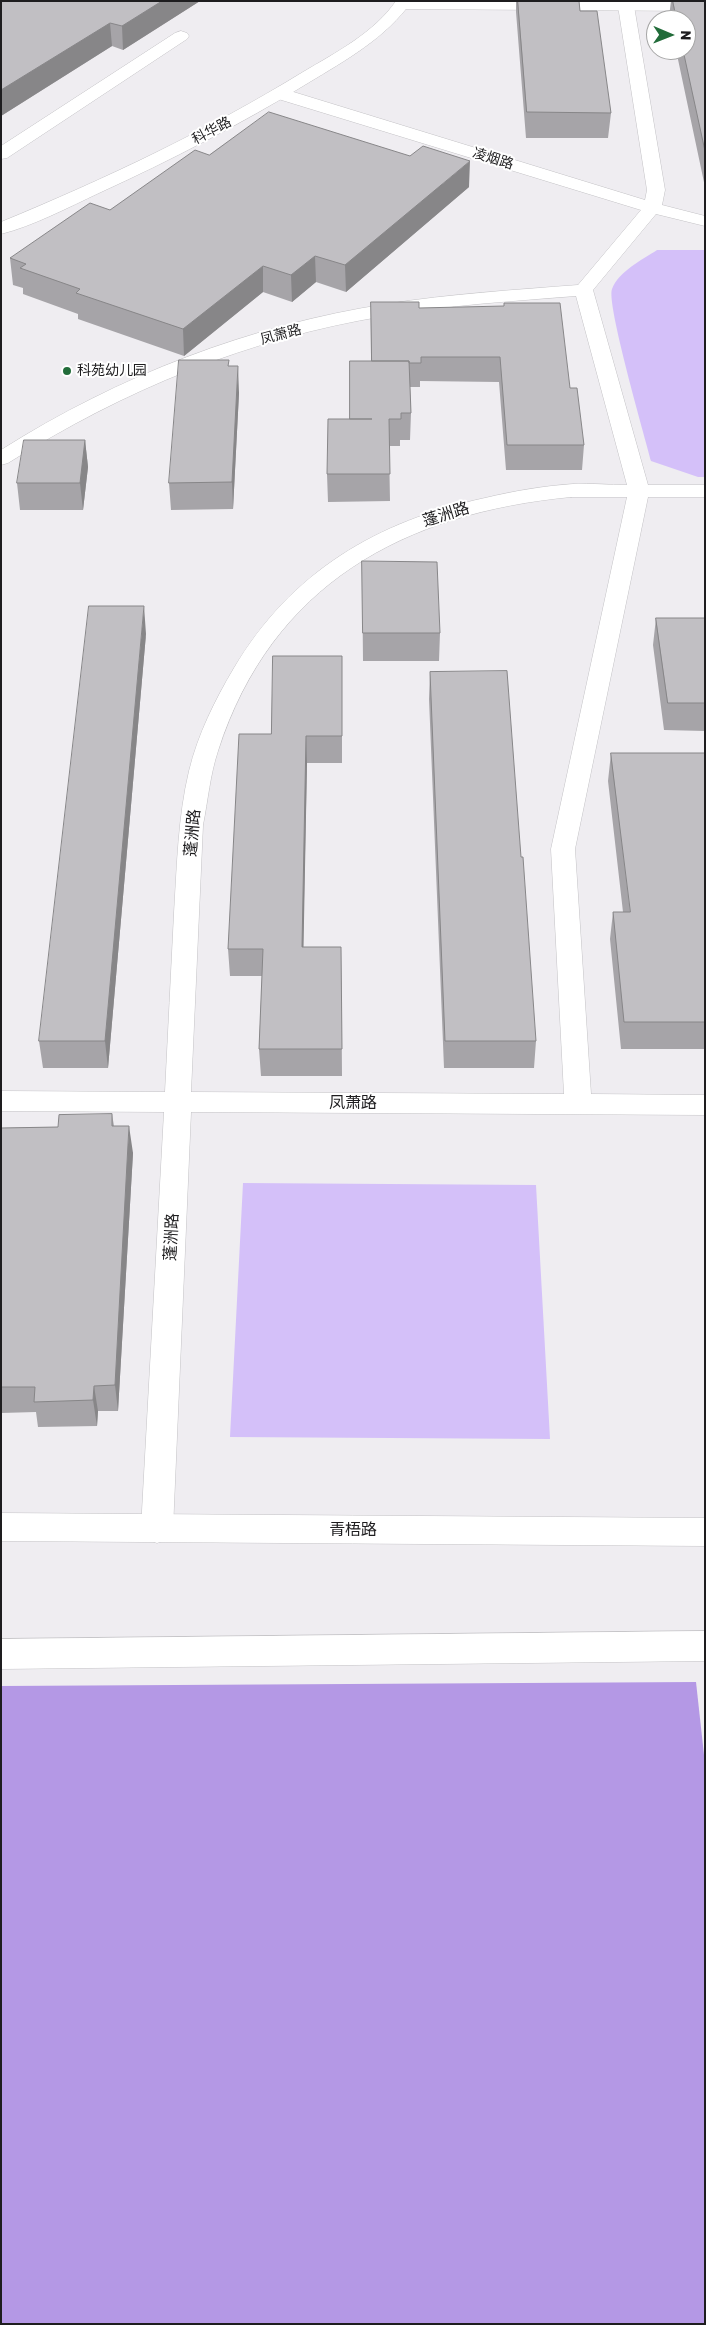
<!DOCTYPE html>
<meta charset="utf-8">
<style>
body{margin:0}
#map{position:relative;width:706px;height:2325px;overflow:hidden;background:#efedf1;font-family:Rubik,sans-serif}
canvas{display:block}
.frame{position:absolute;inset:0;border:2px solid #1e1d1f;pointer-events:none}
.north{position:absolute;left:646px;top:10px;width:50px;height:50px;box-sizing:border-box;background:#fff;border:1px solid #a5a5a5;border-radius:50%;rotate:91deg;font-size:14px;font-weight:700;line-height:20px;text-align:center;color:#1e1d1f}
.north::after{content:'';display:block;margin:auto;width:18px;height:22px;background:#226c3a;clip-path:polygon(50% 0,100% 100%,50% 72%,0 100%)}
</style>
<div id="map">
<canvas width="706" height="2325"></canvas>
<div class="frame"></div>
<div class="north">N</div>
</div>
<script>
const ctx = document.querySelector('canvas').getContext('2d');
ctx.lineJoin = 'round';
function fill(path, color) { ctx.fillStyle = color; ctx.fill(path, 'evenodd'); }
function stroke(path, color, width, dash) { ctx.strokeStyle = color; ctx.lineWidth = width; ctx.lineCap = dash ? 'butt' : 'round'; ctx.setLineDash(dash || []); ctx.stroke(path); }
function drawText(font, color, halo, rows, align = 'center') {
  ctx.font = font + ' Rubik,"Noto Sans SC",sans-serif'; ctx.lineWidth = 4; ctx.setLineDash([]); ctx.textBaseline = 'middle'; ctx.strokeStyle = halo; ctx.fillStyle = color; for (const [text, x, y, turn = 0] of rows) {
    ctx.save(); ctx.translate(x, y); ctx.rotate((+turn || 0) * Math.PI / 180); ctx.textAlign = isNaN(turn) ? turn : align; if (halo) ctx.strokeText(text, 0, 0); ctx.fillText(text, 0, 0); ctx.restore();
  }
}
fill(new Path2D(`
 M657 250H705V477H698L651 461C645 437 606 303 612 289 619 271 642 260 657 250Z
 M243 1183 536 1185 550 1439 230 1437Z`), '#d4c0f9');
fill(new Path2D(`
 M696 1682 705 1764V2324H1V1686Z`), '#b498e5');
const lane = new Path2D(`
 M401 1H705V11L395 9 393 6 395 3Z
 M181 31 187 33 189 36 187 39 7 158 1 159V146L175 33Z
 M705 1631V1661L1 1669V1639Z`);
const street = new Path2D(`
 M626 1 632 3 634 6 665 190 662 205 705 216V226L656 214 593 290 648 485H705V497H648L575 849 591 1094 705 1095V1115L191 1112 173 1529 168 1539 157 1543 146 1539 141 1529 164 1112 1 1111V1091L165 1092C168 1032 171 973 174 913 177 865 178 817 189 771 198 734 215 700 234 668 291 572 377 521 485 498 514 491 544 486 573 484 591 483 609 485 627 485L576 296C513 301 448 305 385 316 249 338 124 390 8 463L1 465V450C118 376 250 325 387 304 450 294 514 290 578 285L641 210 275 98 273 94 275 90H287L645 200 647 190 618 6 620 3ZM571 497H627L551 849 564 1094 191 1092 203 825C208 800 210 775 218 751 272 584 404 513 571 497Z`);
const secondary = new Path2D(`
 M396 1H412C386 38 346 60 308 83 241 124 171 160 99 193 69 207 33 226 1 234V222C105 179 207 131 303 72 335 53 374 33 396 1Z
 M1 1513 705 1518V1546L1 1541Z`);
stroke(lane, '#c3c2c5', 1);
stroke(street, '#c3c2c5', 1);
stroke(secondary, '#c3c2c5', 1);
fill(lane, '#fff');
fill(street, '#fff');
fill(secondary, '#fff');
fill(new Path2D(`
 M1 1H200L123 50 112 46 1 116Z
 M516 1H579L580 11 611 113 608 138H526L516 12Z
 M671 1H705V187L676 50H686V20H670L669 17Z
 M209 155 469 187 346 292 316 282 292 302 263 292 184 356 78 319V314L23 294V288L13 285 10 258 110 210Z
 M371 302 419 308 570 388 584 445 582 470H506L499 382 420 381V387H410L411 413 410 440H400V446H389L390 501 328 502 327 474 350 419 371 361Z
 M229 366 239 393 233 509 171 510 169 483Z
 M85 440 88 467 83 510H20L17 483Z
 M362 561 440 633 439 661H363Z
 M656 618H705V731L664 730 653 645Z
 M146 634 108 1068H43L39 1041Z
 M342 656V763H307L303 947H341L342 1076H261L259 1049 262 976H230L228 949 271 734Z
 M430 672 536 1041 534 1068H444L429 699Z
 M611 753H705V1049H621L610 939 613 912H623L608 781Z
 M112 1114 114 1126 133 1153 118 1411H98L97 1426 38 1427 36 1412 1 1413V1128L58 1127Z`), '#a6a4a8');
fill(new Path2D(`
 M162 1H200L123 50 122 26Z
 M110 23 112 46 1 116V90Z
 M470 161 469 187 346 292 345 265Z
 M315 256 316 282 292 302 291 275Z
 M263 266V292L184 356 183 329Z
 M238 366 239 393 233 509 232 482Z
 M85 440 88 467 83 510 80 483Z
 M144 606 146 634 108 1068 105 1041Z
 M306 736 307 763 303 974 302 947Z
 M129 1126 133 1153 118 1411 115 1385Z
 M94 1386 98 1411 97 1426 93 1400Z`), '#878688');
const building = new Path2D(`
 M1 1H162L122 26 110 23 1 90Z
 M518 1H579L580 11H597L611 113 527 112Z
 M673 1H705V151L683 50H686V20H677Z
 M269 112 410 156 423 146 470 161 345 265 315 256 291 275 263 266 183 329 76 293 80 289 20 268 26 264 10 258 90 203 110 210 195 150 209 155Z
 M371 302H419V308L504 306V303H560L570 388H577L584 445H507L500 357H421V363H409V361H372Z
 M179 360H229L228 366H238L232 482 169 483Z
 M350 361H409L411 413H401V419H389L390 474H327L328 419H372H350Z
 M24 440H85L80 483H17Z
 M362 561 437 562 440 633H363Z
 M89 606H144L105 1041H39Z
 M656 618H705V703H668Z
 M273 656H342V736H306L302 947H341L342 1049H259L263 949H228L239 734H271Z
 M507 671 521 857H523L536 1041H445L430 672Z
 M611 753H705V1022H624L613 912H630Z
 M112 1114V1126H129L115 1385 94 1386 93 1400 34 1402 35 1387H1V1128L58 1127 59 1115Z`);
fill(building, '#c1bfc3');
stroke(building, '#878688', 1);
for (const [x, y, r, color] of [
 [67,371,5,"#226c3a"]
]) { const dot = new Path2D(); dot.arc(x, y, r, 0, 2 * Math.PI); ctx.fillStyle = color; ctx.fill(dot); stroke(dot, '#fff', 2); }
drawText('14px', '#1e1d1f', '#fff', [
 ["科华路",212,131,-28],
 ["凌烟路",493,159,17],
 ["凤萧路",281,335,-15]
]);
drawText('14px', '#1e1d1f', '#fff', [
 ["科苑幼儿园",77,371]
], 'left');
drawText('16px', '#1e1d1f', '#fff', [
 ["蓬洲路",446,515,-17],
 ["蓬洲路",193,833,-85],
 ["凤萧路",353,1103],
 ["蓬洲路",172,1237,-87],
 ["青梧路",353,1530]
]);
</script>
